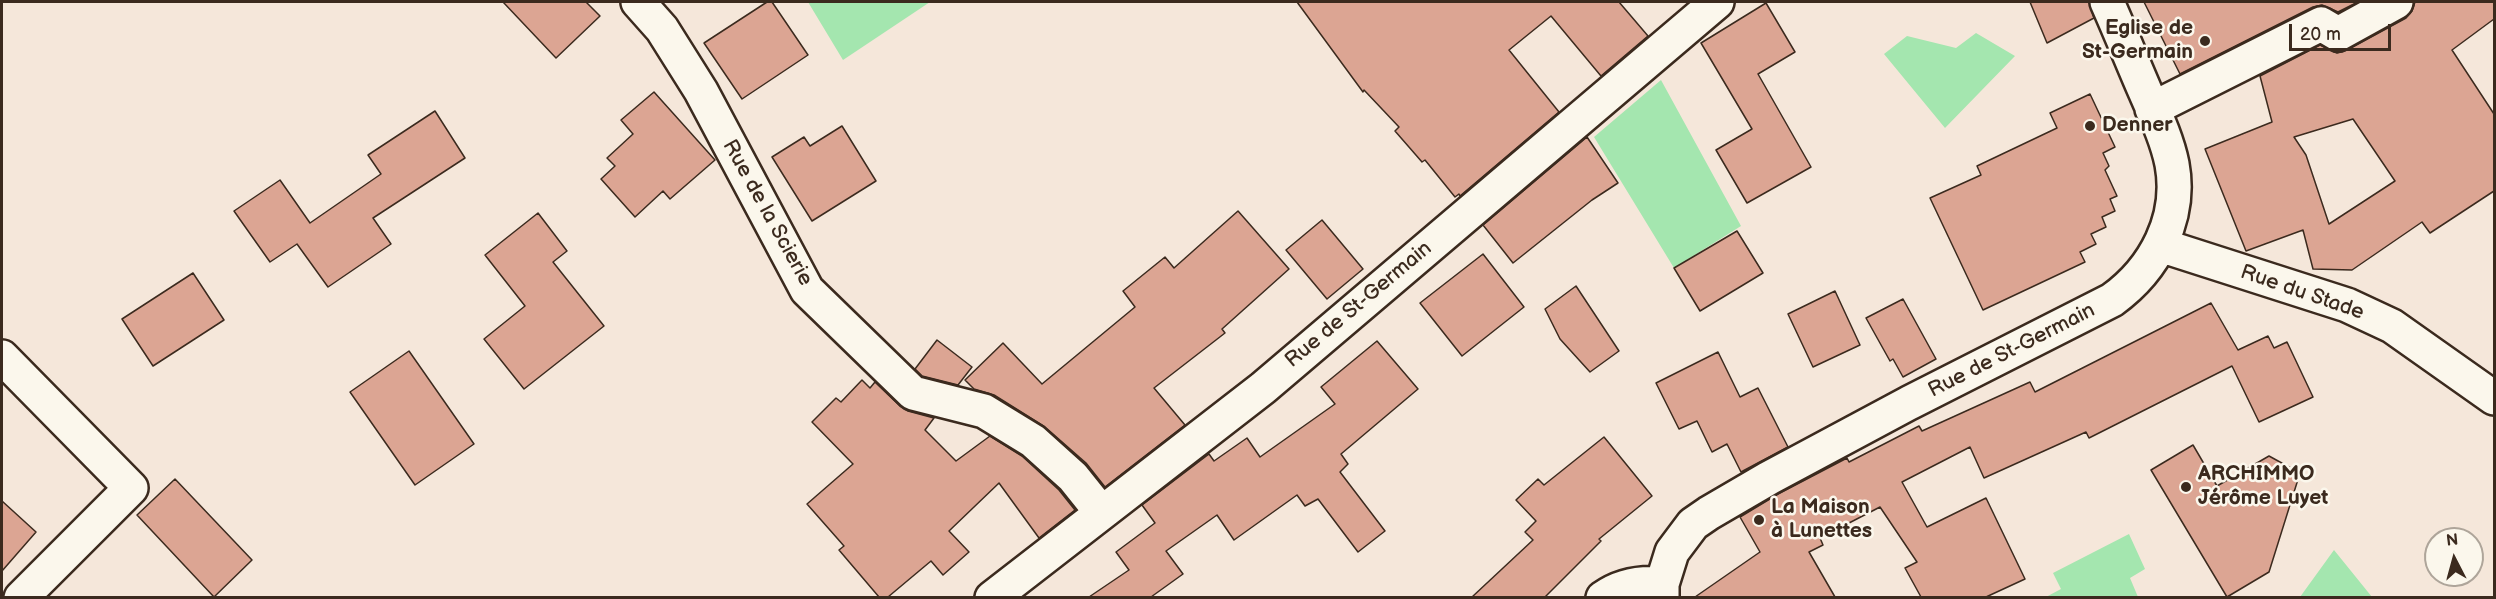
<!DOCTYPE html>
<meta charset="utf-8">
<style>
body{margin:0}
#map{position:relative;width:2496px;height:599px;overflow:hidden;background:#f5e7da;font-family:"Balsamiq Sans",sans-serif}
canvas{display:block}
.frame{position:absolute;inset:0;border:3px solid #3b2a1e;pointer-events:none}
.north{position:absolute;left:2424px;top:527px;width:60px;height:60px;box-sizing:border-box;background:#fbf7ec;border:2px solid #aea59a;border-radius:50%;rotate:354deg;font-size:16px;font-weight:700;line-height:24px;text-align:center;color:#3b2a1e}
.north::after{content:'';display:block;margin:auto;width:21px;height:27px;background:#3b2a1e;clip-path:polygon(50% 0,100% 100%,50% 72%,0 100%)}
.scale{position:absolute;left:2289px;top:24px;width:102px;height:27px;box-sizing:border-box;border:3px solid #3b2a1e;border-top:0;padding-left:8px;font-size:18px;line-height:21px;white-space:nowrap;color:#3b2a1e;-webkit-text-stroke:4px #fbf7ec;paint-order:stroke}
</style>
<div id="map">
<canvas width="2496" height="599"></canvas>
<div class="frame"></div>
<div class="north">N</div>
<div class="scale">20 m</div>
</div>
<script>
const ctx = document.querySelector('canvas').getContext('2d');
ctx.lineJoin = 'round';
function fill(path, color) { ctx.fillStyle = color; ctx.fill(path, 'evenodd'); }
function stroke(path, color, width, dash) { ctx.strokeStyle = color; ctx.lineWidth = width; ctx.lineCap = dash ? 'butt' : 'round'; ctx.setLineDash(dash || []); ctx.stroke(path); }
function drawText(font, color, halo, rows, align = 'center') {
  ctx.font = font + ' "Balsamiq Sans",sans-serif'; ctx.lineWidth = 5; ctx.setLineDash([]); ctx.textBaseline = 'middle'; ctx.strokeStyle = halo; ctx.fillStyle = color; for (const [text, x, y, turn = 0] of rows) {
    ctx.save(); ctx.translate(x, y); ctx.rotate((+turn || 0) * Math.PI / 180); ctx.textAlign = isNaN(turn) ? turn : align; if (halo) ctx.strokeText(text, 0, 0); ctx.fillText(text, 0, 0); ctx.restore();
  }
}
fill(new Path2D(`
 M808 2H930L843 60Z
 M1976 33 2015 56 1945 128 1884 54 1907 36 1956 48Z
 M1661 80 1741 226 1674 268 1594 137Z
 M2129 534 2145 569 2130 578 2138 597H2046L2061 589 2053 573Z
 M2334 550 2372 597H2300Z`), '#a4e6af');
const building = new Path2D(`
 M503 2H586L600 16 556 58Z
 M767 2H772L808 55 742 99 704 43Z
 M1297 2H1619L1648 36 1601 76 1551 16 1509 50 1559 112 1460 196 1459 194 1455 197 1425 160 1422 162 1395 131 1399 127 1364 90 1363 92Z
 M2030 2H2089L2094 18 2047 43Z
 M2144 2H2358L2338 12 2322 5 2313 7 2180 74Z
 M2415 2H2494V19L2452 50 2494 114V191L2430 233 2422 222 2352 270 2313 269 2303 230 2246 251 2205 149 2272 122 2260 76 2320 45 2337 53 2347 50 2406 18 2412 11ZM2353 119 2395 181 2329 224 2306 155 2294 137Z
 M1766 3 1795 52 1758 74 1811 167 1747 203 1716 150 1752 129 1701 43Z
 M654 92 715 160 670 199 663 191 635 217 601 179 615 166 607 158 633 134 621 120Z
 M2090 94 2115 147 2103 153 2109 166 2105 170 2117 196 2110 199 2115 211 2102 217 2106 227 2091 234 2096 244 2080 252 2085 262 1983 310 1930 198 1981 175 1977 166 2057 128 2050 113Z
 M435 111 465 158 373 218 391 244 328 287 297 244 270 262 234 211 280 180 310 223 381 174 368 155Z
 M842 126 876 181 812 221 772 157 804 137 810 146Z
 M1587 137 1618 183 1592 200 1513 263 1483 225Z
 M1238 211 1289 269 1222 329 1225 333 1154 388 1185 425 1105 487 1086 463 1045 427 994 395 974 389 965 380 1003 343 1042 384 1135 307 1123 291 1165 257 1174 268Z
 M538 213 567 251 553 262 604 326 524 389 484 339 525 306 485 255Z
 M1322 220 1363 269 1327 299 1286 250Z
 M1737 231 1763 273 1700 311 1674 268Z
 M1483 254 1524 307 1462 356 1420 303Z
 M193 273 224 320 153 366 122 319Z
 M1576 286 1619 351 1590 372 1560 339 1545 309Z
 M1835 291 1860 345 1813 367 1788 314Z
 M1903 299 1936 359 1903 377 1893 359 1890 361 1866 318Z
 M2211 303 2238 350 2268 336 2274 348 2287 342 2313 397 2259 422 2232 366 2089 438 2086 432 1984 478 1970 447 1902 482 1927 527 1986 498 2025 579 1986 597H1921L1905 568 1917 562 1880 507 1820 538 1823 545 1809 552 1835 597H1695L1760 552 1740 517 1778 494 1847 458 1849 462 1919 426 1922 431 2030 382 2035 392Z
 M937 340 972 367 958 385 922 376 915 369Z
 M1377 341 1418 389 1341 454 1348 464 1340 472 1385 531 1358 552 1318 499 1305 506 1297 495 1234 540 1217 515 1166 551 1183 574 1151 597H1089L1129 570 1116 552 1155 523 1142 505 1209 454 1214 461 1247 438 1260 457 1335 404 1321 387Z
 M409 351 474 444 415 485 350 392Z
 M1718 352 1740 397 1758 388 1788 447 1741 472 1727 444 1712 452 1697 421 1679 429 1656 383Z
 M862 380 870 388 875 382 900 406 908 411 934 418 925 430 956 461 990 436 1022 456 1059 490 1075 510 1039 538 999 483 949 531 969 552 943 575 931 561 888 597H879L839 550 844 546 807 504 853 464 812 422 836 398 841 402Z
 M1604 437 1652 496 1599 539 1601 541 1545 597H1472L1533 540 1525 532 1536 521 1516 500 1538 479 1544 485Z
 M2193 445 2217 486 2269 456 2300 473 2269 572 2227 597 2151 470Z
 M175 479 252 560 214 597 137 515Z
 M2 501 36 532 2 571Z`);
fill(building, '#dca593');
stroke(building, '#3b2a1e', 1.5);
const minor = new Path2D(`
 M638 2 662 29 701 91 807 290 913 393 984 411 1033 441 1073 477 1101 512
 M2152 109 2321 24 2338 34 2396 2
 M2160 245 2347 305 2392 326 2494 398
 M2 357 131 488 21 598
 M992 598 1263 388 1717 2
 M1603 598C1621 585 1640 582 1662 584
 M1662 598V584L1672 552 1693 524 1709 513 1769 478 1909 403 2112 300C2155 269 2182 218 2172 164 2167 139 2155 114 2145 91 2132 61 2120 31 2107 2`);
stroke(minor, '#3b2a1e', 38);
stroke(minor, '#fbf7ec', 33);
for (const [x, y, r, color] of [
 [2205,41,6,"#3b2a1e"],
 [2090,126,6,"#3b2a1e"],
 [2186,487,6,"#3b2a1e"],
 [1759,520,6,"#3b2a1e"]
]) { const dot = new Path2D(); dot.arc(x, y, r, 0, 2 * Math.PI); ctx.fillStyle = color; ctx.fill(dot); stroke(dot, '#fbf7ec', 2); }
drawText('bold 21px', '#3b2a1e', '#fbf7ec', [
 ["Eglise de",2193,29,"right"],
 ["St-Germain",2193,53,"right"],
 ["Denner",2102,126],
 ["ARCHIMMO",2198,475],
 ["Jérôme Luyet",2198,499],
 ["La Maison",1771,508],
 ["à Lunettes",1771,532]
], 'left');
drawText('21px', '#3b2a1e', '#fbf7ec', [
 ["Rue de la Scierie",767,213,61],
 ["Rue du Stade",2302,293,19],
 ["Rue de St-Germain",1359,305,-40],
 ["Rue de St-Germain",2012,351,-27]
]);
</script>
